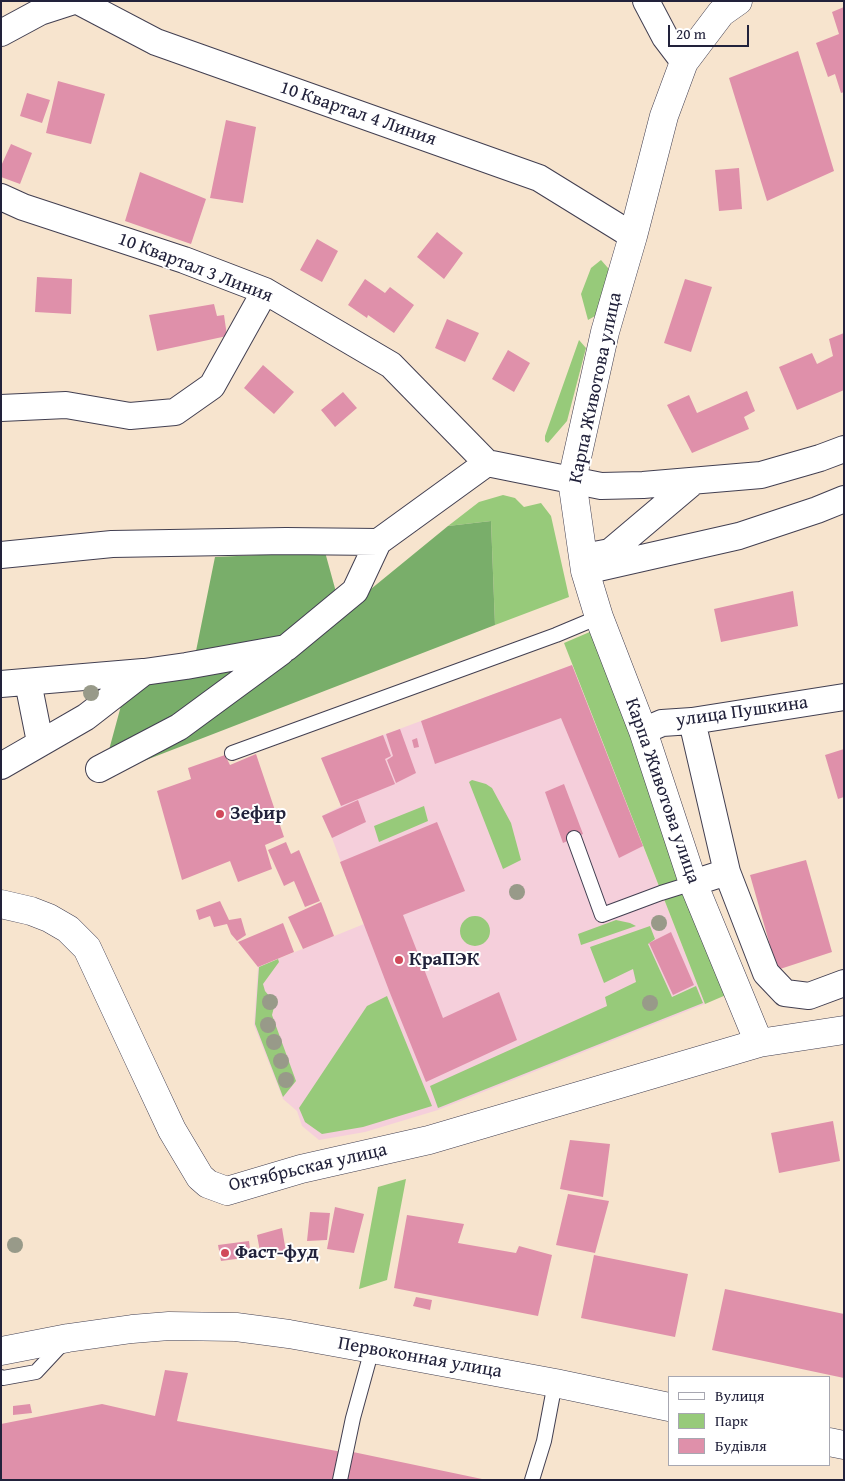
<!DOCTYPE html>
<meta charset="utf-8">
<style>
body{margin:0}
#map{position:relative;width:845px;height:1481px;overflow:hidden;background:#f7e4ce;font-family:"Gentium Book Plus",serif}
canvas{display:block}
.frame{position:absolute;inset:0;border:2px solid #22223b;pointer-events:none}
.legend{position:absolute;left:668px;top:1376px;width:162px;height:90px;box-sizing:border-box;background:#fff;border:1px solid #a7a7b1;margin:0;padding:6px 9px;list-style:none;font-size:15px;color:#22223b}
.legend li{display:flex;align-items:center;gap:10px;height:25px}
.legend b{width:25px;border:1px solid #a7a7b1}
.scale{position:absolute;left:668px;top:25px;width:81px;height:22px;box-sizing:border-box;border:2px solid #22223b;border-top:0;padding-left:6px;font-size:15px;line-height:18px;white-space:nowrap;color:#22223b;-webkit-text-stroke:4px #fff;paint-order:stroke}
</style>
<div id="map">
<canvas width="845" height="1481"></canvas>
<div class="frame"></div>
<ul class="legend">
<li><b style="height:6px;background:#fff"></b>Вулиця</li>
<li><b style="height:14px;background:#97ca7a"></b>Парк</li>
<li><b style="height:14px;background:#df90aa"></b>Будівля</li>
</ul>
<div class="scale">20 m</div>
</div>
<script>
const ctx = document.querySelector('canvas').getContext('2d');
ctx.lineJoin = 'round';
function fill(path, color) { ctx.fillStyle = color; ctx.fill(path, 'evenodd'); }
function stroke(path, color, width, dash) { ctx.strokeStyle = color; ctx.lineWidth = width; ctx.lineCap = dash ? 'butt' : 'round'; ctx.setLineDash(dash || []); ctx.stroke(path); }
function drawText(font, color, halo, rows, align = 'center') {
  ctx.font = font + ' "Gentium Book Plus",serif'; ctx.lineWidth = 4; ctx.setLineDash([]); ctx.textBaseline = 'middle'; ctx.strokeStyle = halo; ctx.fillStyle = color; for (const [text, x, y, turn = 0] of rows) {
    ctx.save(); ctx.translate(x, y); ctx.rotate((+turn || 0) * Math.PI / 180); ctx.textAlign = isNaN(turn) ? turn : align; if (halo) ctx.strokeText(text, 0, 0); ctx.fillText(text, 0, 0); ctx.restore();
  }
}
fill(new Path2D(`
 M572 665 705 1004 438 1110 365 1132 319 1140 302 1126 297 1111 283 1099 254 1025 258 967 364 924 332 838 322 816 341 806 321 758Z`), '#f5cfdb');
fill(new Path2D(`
 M601 260 608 268 610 275 595 316 588 320 581 294 591 268Z
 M579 340 586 348 567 421 548 443 545 441V436Z
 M503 495 515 498 524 507 541 503 551 516 569 597 495 625 491 521 448 526 479 502Z
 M592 631 726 995 705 1004 564 643Z
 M472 780 486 784 492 788 511 823 521 860 503 869 469 782Z
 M424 806 428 821 379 842 374 826Z
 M460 931a15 15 0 1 1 30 0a15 15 0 1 1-30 0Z
 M616 920 630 923 636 926 581 945 578 934Z
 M650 926 655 939 648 944 672 997 696 986 703 1003 438 1108 430 1086 607 1006 605 997 636 982 633 969 604 983 590 947Z
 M278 959 279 962 263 984 265 991 275 1003 272 1015 296 1081 283 1097 255 1024 259 967Z
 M387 996 432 1106 363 1127 322 1134 305 1122 299 1108 367 1006Z
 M406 1179 387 1280 359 1289 378 1187Z`), '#97ca7a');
fill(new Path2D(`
 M491 521 495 625 115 772 289 656 448 526Z
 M325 552 336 592 290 636 196 651 215 557Z
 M261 659 106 761 122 702 147 678Z`), '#79ae6a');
fill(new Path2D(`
 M844 7V92L841 93 835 74 828 77 816 43 839 34 832 12Z
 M798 51 834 171 767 201 729 78Z
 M58 81 105 94 91 144 46 133Z
 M27 93 50 100 42 123 20 116Z
 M226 120 256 127 243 203 210 198Z
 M11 144 32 153 20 184 1 177V166Z
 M739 168 742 209 719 211 715 170Z
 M140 172 206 199 191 244 125 221Z
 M437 232 463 253 444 279 417 257Z
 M317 239 338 251 322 282 300 270Z
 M37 277 72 279 71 314 35 312Z
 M365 279 385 293 390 287 414 305 394 333 368 315 367 318 348 305Z
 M685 279 712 287 691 352 664 343Z
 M214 304 217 316 224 315 227 336 157 351 149 315Z
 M447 319 479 333 465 362 435 348Z
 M844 333V390L797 410 779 367 812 353 817 364 833 356 829 339Z
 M508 350 530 363 514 392 492 379Z
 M263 365 294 392 274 414 244 388Z
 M747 391 755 411 744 417 749 429 692 453 667 405 689 395 697 413Z
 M343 392 357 408 335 427 321 410Z
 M793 591 798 626 721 642 714 609Z
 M572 665 643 846 619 858 561 718 435 764 421 721Z
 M400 729 416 773 396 783 387 760 393 756 386 734Z
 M383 735 391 756 385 759 395 784 341 806 321 758Z
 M417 738 419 747 414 748 412 740Z
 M844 749V797L838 799 825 755Z
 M256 754 284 837 265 845 272 869 238 882 230 861 182 880 157 791 191 779 188 768 225 755 230 765Z
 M564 784 583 834 563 843 545 792Z
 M358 800 366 822 332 838 322 816Z
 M437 822 465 891 403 915 443 1018 499 992 517 1040 426 1082 390 993 340 862Z
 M286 842 291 854 299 850 320 901 305 907 294 881 284 886 268 850Z
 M806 860 832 952 777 970 750 875Z
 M220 901 229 920 241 918 246 935 237 941 231 934 227 924 214 927 210 916 199 920 196 910Z
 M321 902 334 936 303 949 288 917Z
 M283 923 294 952 258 967 238 942Z
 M671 932 694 985 673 995 649 943Z
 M833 1121 840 1161 779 1173 771 1133Z
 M570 1140 610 1144 603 1197 560 1189Z
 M568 1194 609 1201 595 1253 556 1245Z
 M335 1207 364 1214 354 1253 327 1249Z
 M310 1212 330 1213 327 1240 307 1241Z
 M407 1215 464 1224 458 1243 516 1253 519 1246 552 1255 538 1316 394 1288Z
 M282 1228 286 1252 261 1257 257 1235Z
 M249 1241 251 1257 221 1261 218 1245Z
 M594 1255 688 1274 675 1337 581 1318Z
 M725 1289 844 1314V1378L712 1350Z
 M416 1297 432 1300 430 1310 413 1306Z
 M165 1370 188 1373 177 1421 342 1452 336 1480H1V1424L102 1404 155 1416Z
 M30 1404 32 1413 13 1415V1406Z
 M353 1452 482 1479 481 1480H347Z`), '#df90aa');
const service = new Path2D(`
 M232 753 556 635 599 617
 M574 838 602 915 661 893 693 883
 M1 1377 3 1378 36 1372 64 1342
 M340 1480 353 1418 372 1349
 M532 1480 544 1441 555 1383`);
const minor = new Path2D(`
 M78 1 156 42 539 178 633 236
 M646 1 665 37 684 62
 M1 33 40 12 74 1
 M1 197 23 207 184 260 265 291 391 365 487 463
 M1 408 66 405 130 416 175 412 212 386 265 291
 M1 555 112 544 286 541 378 542 487 463 601 486 643 485 761 475 820 458 844 449
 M589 556 610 552 694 481
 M585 571 739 536 817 510 844 499
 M28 682 40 742
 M1 684 143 672
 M692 721 727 872
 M643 731 662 723 692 721 844 697
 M1 766 86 717 144 672 186 666 286 648 355 591 378 542
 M99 769 179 727 281 652
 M693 883 727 872 766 973 785 993 809 996 844 983`);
const secondary = new Path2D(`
 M738 1 721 13 684 62 664 116 633 236 605 332 572 480 585 571 599 617 643 731 693 883 759 1043
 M1 904 31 911 49 918 68 929 87 948 135 1051 172 1130 200 1177 208 1184 227 1191 301 1169 429 1140 759 1043 844 1030`);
const trunk = new Path2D(`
 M1 1351 68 1338 132 1329 169 1326 236 1327 289 1334 372 1349 555 1383 669 1407
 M829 1442 844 1445`);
stroke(service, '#423f51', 16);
stroke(minor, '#423f51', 28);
stroke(secondary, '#423f51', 29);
stroke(trunk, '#423f51', 29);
stroke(service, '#fff', 14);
stroke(minor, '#fff', 26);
stroke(secondary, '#fff', 28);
stroke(trunk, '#fff', 28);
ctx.fillStyle = '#989a89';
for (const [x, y] of [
 [91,693],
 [517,892],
 [659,923],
 [270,1002],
 [650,1003],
 [268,1025],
 [274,1042],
 [281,1061],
 [286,1080],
 [15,1245]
]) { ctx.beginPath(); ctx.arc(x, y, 8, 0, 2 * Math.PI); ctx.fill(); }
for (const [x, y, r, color] of [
 [220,814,5,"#d1495b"],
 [399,960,5,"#d1495b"],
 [225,1253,5,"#d1495b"]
]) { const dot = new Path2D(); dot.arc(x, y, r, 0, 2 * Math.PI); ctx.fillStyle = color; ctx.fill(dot); stroke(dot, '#fff', 2); }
drawText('19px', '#22223b', '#fff', [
 ["10 Квартал 4 Линия",358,114,19],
 ["10 Квартал 3 Линия",195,268,21],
 ["Карпа Животова улица",596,388,-78],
 ["улица Пушкина",742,712,-8],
 ["Карпа Животова улица",662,791,71],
 ["Октябрьская улица",308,1168,-13],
 ["Первоконная улица",420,1358,10]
]);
drawText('bold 19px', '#22223b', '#fff', [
 ["Зефир",230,814],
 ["КраПЭК",409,960],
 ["Фаст-фуд",235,1253]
], 'left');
</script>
